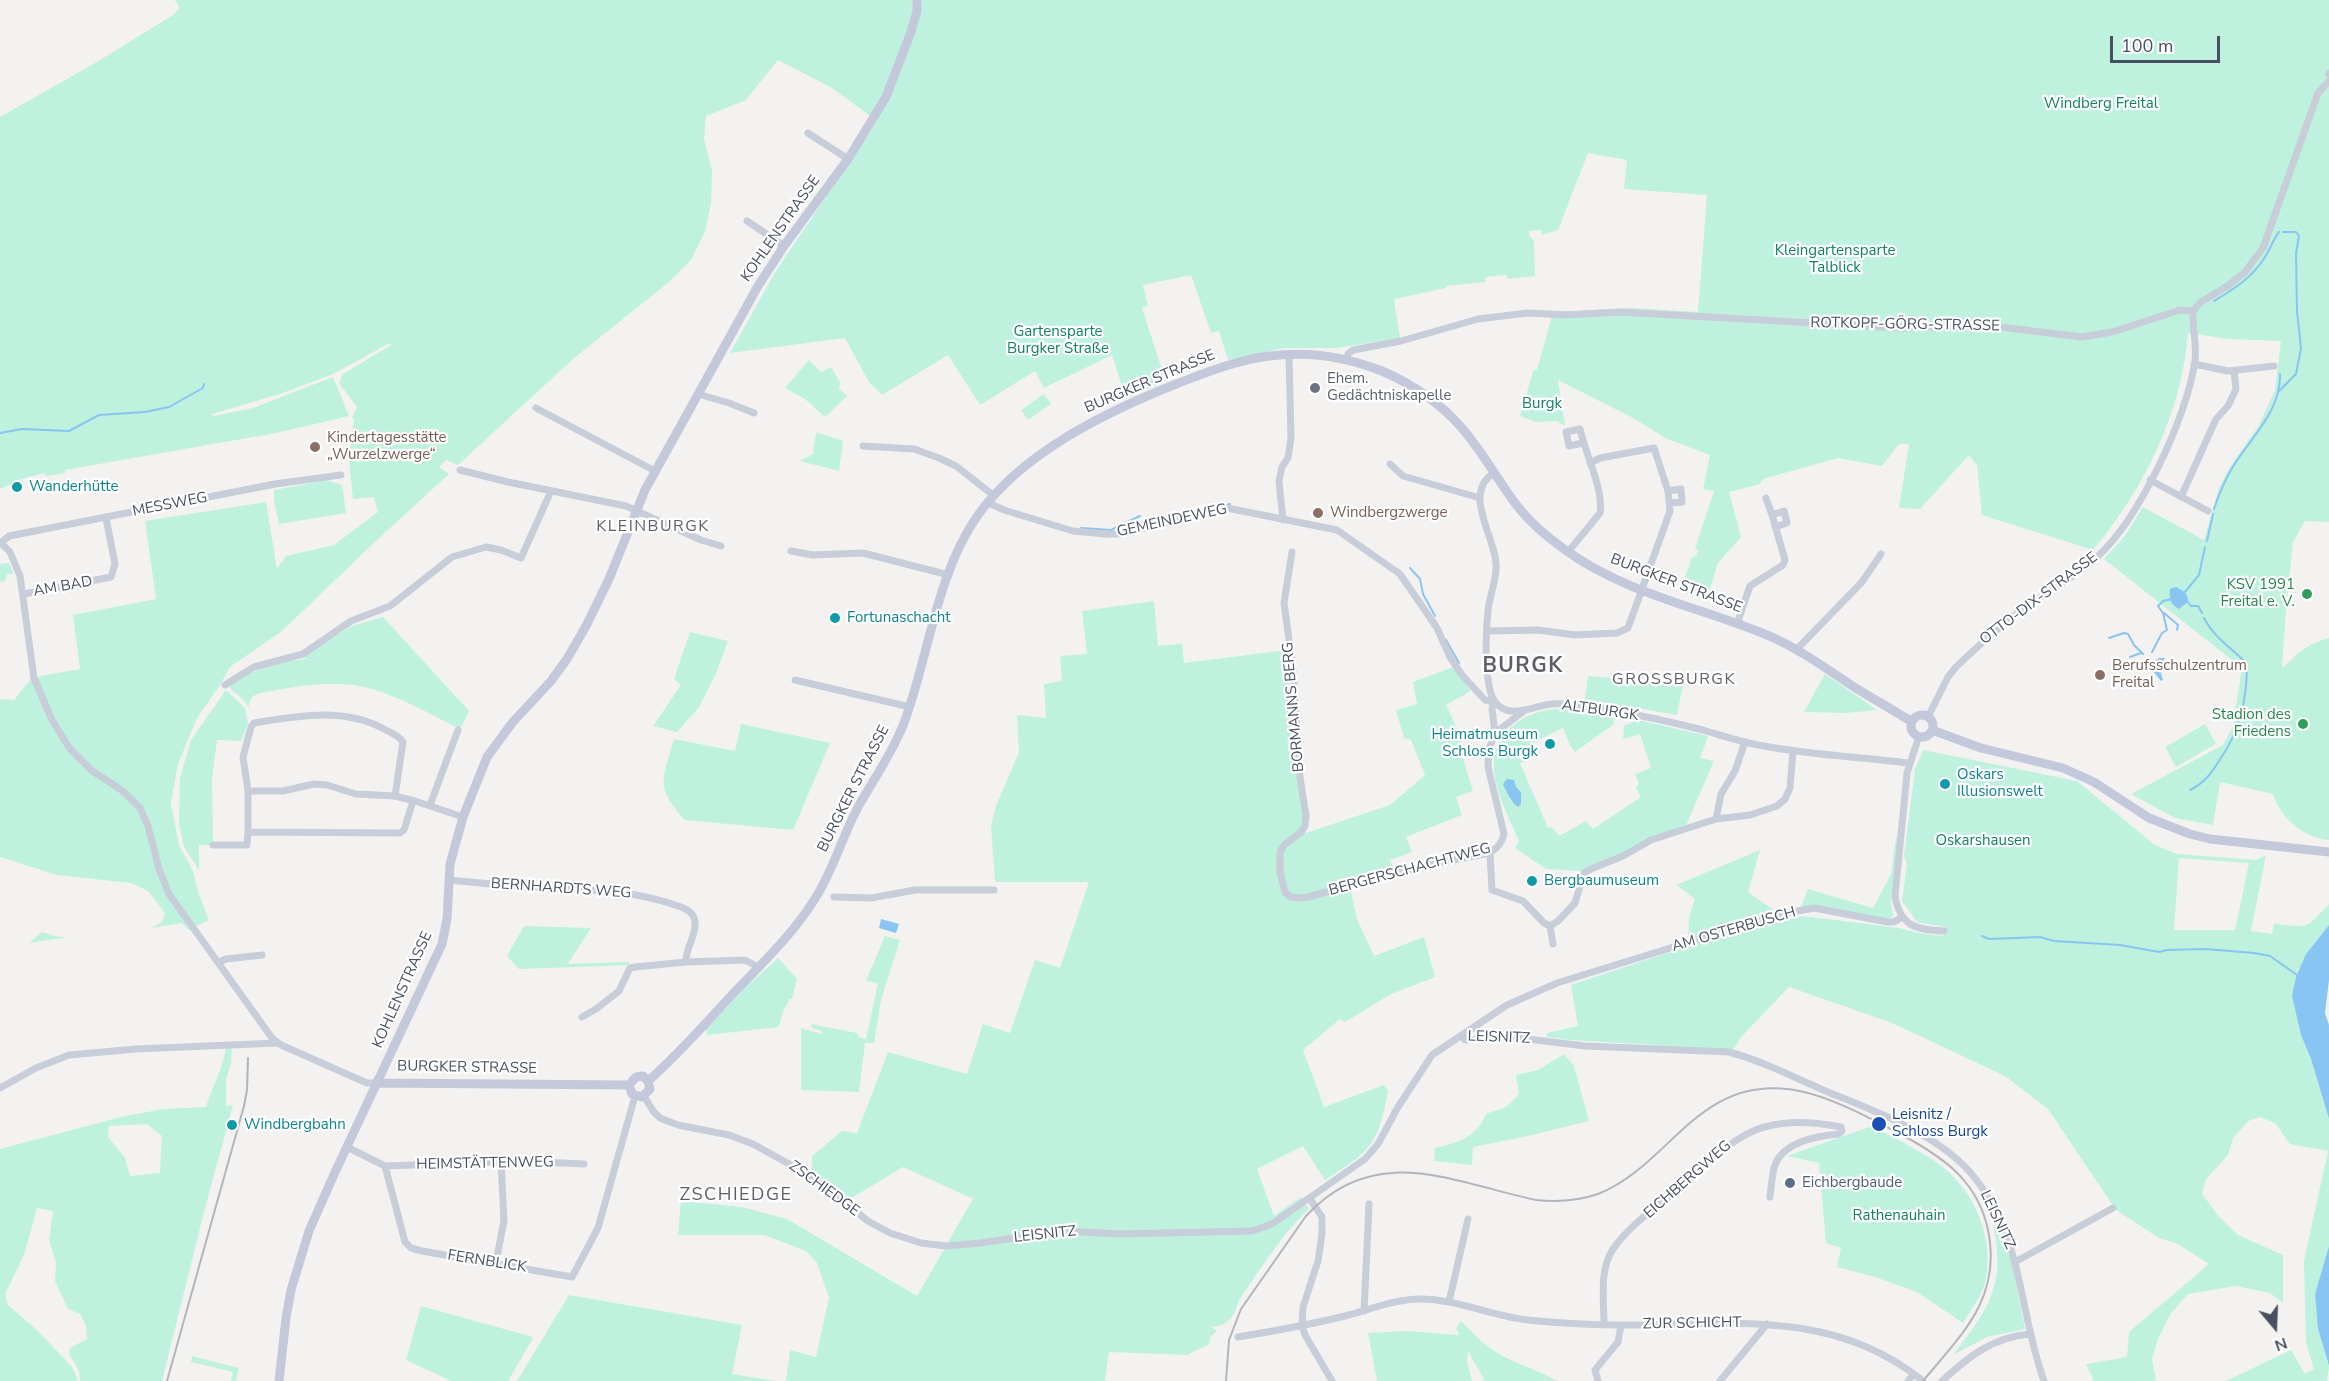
<!DOCTYPE html>
<meta charset="utf-8">
<style>
body{margin:0}
#map{position:relative;width:2329px;height:1381px;overflow:hidden;background:#f4f2f1;font-family:"Nunito Sans",sans-serif}
canvas{display:block}
.north{position:absolute;left:2245px;top:1297px;width:60px;height:60px;-webkit-text-stroke:4px #fff;paint-order:stroke;rotate:161deg;font-size:16px;font-weight:700;line-height:24px;text-align:center;color:#474f60}
.north::after{content:'';display:block;margin:auto;width:21px;height:27px;background:#474f60;clip-path:polygon(50% 0,100% 100%,50% 72%,0 100%)}
.scale{position:absolute;left:2110px;top:36px;width:110px;height:27px;box-sizing:border-box;border:3px solid #474f60;border-top:0;padding-left:8px;font-size:18px;line-height:21px;white-space:nowrap;color:#474f60;-webkit-text-stroke:4px #fff;paint-order:stroke}
</style>
<div id="map">
<canvas width="2329" height="1381"></canvas>
<div class="north">N</div>
<div class="scale">100 m</div>
</div>
<script>
const ctx = document.querySelector('canvas').getContext('2d');
ctx.lineJoin = 'round';
function fill(path, color) { ctx.fillStyle = color; ctx.fill(path, 'evenodd'); }
function stroke(path, color, width, dash) { ctx.strokeStyle = color; ctx.lineWidth = width; ctx.lineCap = dash ? 'butt' : 'round'; ctx.setLineDash(dash || []); ctx.stroke(path); }
function drawText(font, color, halo, rows, align = 'center') {
  ctx.font = font + ' "Nunito Sans",sans-serif'; ctx.lineWidth = 4.5; ctx.setLineDash([]); ctx.textBaseline = 'middle'; ctx.strokeStyle = halo; ctx.fillStyle = color; for (const [text, x, y, turn = 0] of rows) {
    ctx.save(); ctx.translate(x, y); ctx.rotate((+turn || 0) * Math.PI / 180); ctx.textAlign = isNaN(turn) ? turn : align; if (halo) ctx.strokeText(text, 0, 0); ctx.fillText(text, 0, 0); ctx.restore();
  }
}
fill(new Path2D(`
 M174 0H2329V522L2305 521 2293 542 2286 608 2282 668C2300 652 2304 645 2329 638V840C2304 838 2280 818 2273 794L2220 782 2213 825 2175 818 2131 794 2223 745 2233 726 2242 668 2104 559 2125 536 2143 507 2204 540 2219 488 2229 468 2258 427 2275 390 2281 341 2229 339 2188 333C2182 412 2144 489 2093 550L1982 515 1977 465 1969 455 1920 509 1899 508 1909 444H1899L1882 466 1838 458 1763 479 1760 484 1729 492 1741 537 1718 563 1706 601 1680 591 1692 558 1697 555 1698 550 1695 548 1714 491 1703 489 1710 455 1665 438 1635 419 1558 380 1565 426 1557 421 1536 422 1520 416 1532 375 1534 369 1537 370 1553 312 1633 308 1698 312 1707 195 1624 189 1627 160 1588 153 1558 230 1542 235 1541 230 1529 231V235L1534 241 1535 276 1508 279 1506 275 1485 277V282L1446 286V288L1394 299 1400 338 1337 348H1284L1228 360 1219 331 1211 333 1191 275 1143 285 1148 306 1142 308 1165 379 1158 381 1159 384 1126 399 1112 355 1044 388 1035 371 980 405 948 355 882 395 869 382 845 338 730 353 774 274 877 121 832 88 778 60 746 100 706 116 704 139 712 171 711 203 705 232 691 260 669 282 573 359 458 465 446 460 439 467 449 474 377 540 282 631 230 667 220 685 197 718 178 764 171 803 179 845 193 871 198 892 209 920 188 930 182 923 151 928 162 922 165 913 148 891 131 883 57 875 0 857V699L14 700 30 680 40 676 80 669 73 615 156 599 145 521 266 502 277 569 286 556 334 545 378 512 374 497 353 499 349 461 354 420 352 417 357 407 339 383 343 374 391 345 390 343 333 374 280 394 212 414 213 416 253 408 333 377 349 416 276 433 65 470V473L46 476 44 473 22 479 0 489V117L95 63 173 15 179 8 177 2Z
 M809 360 821 372 831 367 840 382 839 389 847 396 825 417 805 399 785 388Z
 M1044 394 1051 404 1028 420 1021 410Z
 M816 432 843 441 839 471 800 461 813 454Z
 M323 479 342 485 346 513 279 524 274 501V490L323 481Z
 M9 563 14 574H7L5 581 0 582V564Z
 M1154 601 1158 646 1182 644 1184 663 1287 650 1296 773 1306 833 1390 805 1425 775 1411 740 1404 738 1396 710 1417 704 1413 682 1453 667 1471 691 1446 705 1461 737 1464 762 1473 791 1456 797 1462 815 1406 837 1412 852 1390 860 1394 869 1349 882 1357 919 1374 956 1424 937 1435 977 1391 994 1345 1022 1340 1019 1303 1050 1324 1107 1384 1085 1388 1091C1378 1145 1371 1151 1325 1180L1303 1146 1257 1169 1274 1216 1301 1197 1309 1209C1282 1234 1262 1267 1241 1297 1237 1304 1236 1312 1231 1318 1225 1325 1220 1326 1211 1327L1217 1331 1210 1337 1209 1344C1202 1349 1195 1349 1188 1355L1109 1352 1105 1381H786L790 1350 816 1357 829 1298 817 1263 806 1251 764 1235H678L681 1201 742 1207 787 1219 917 1296 973 1199 903 1167 850 1199 812 1172V1156L842 1131 857 1133 888 1052 967 1074 983 1024 1010 1033 1035 960 1060 968 1089 882H995L991 826 996 806 1019 752 1017 715 1046 718 1044 684 1062 681 1060 656 1087 654 1082 611Z
 M383 617 469 711 460 729C427 713 390 690 353 685 321 681 288 688 257 694L252 697 248 707C244 698 235 694 228 686 254 669 274 663 305 659V655L352 626Z
 M690 632 728 641 715 676 699 707 677 732 653 726 681 685 674 679Z
 M1825 674 1877 710 1846 713 1804 712Z
 M1588 676 1683 684 1677 715 1585 699Z
 M226 690 245 708 248 723 241 741 217 740 212 779 213 845H199V870L184 847 179 823 180 778 191 740Z
 M1569 708 1613 715 1614 724 1575 752 1570 745 1563 728 1530 744 1534 757 1520 763 1548 828 1552 827 1559 836 1586 821 1593 829 1641 797 1636 788 1639 783 1635 774 1651 768 1640 734 1623 739 1624 726 1638 720 1708 736 1700 758 1714 761 1685 828 1654 835 1620 855 1581 871 1546 869 1515 848 1519 841C1503 802 1473 755 1516 723 1533 711 1548 709 1569 708Z
 M741 724 830 743 793 830 685 820C654 786 663 779 674 739L735 751Z
 M2205 724 2216 744 2176 767 2165 747Z
 M1923 750 2077 781 2155 845 2177 854 2256 860 2266 855 2251 931 2272 934 2274 924C2309 927 2305 930 2329 904V925L2306 954 2296 977 2301 1035 2311 1059 2329 1119V1246L2315 1294 2318 1329 2329 1367 2327 1381H2226L2291 1350 2305 1374 2314 1369 2306 1343 2304 1261 2328 1151 2290 1144 2275 1123 2260 1117 2248 1121 2233 1138 2228 1155 2206 1179 2202 1194 2219 1217 2238 1235 2283 1255V1303L2270 1293 2236 1286 2188 1294 2171 1313 2158 1339 2152 1359 2156 1381H2094L2086 1364 2127 1357 2129 1332 2209 1264 2178 1244 2159 1238 2116 1210 2048 1109 2005 1076 1892 1023 1789 987 1742 1036 1733 1050 1573 1040 1546 1037 1547 1033 1578 1026 1571 985 1688 946 1689 917 1695 899 1676 885 1760 850 1748 892 1775 911 1752 918 1724 936 1803 916 1899 928 1923 934 1943 936 1944 927 1917 922 1902 901 1907 864 1904 856 1915 769ZM2179 858 2249 863 2235 930H2174Z
 M1896 838H1898L1891 902 1893 916 1890 920 1813 906 1801 907 1808 889 1873 908 1891 874Z
 M524 926 591 928 568 964 629 962V965L519 969 507 956Z
 M42 932 58 937H69L29 943Z
 M885 936 900 940 881 1000 874 1043H865L859 1092 801 1090V1028L822 1034V1031L812 1028 811 1024 857 1033 858 1037 866 1039 878 983 866 981Z
 M778 958 797 979 792 999H790L783 1011 779 1027 707 1035 706 1029 747 986Z
 M226 1047H232L231 1063 226 1080V1106L233 1105 204 1212 162 1381H80L79 1371 69 1354 70 1348 87 1339 86 1326 80 1314 68 1309 55 1281 56 1263 49 1240 53 1211 37 1208 24 1255 5 1294 8 1305 39 1332 72 1367 78 1381H0V1149L125 1116 164 1109 206 1107C212 1087 223 1069 226 1047ZM147 1124 162 1136 160 1173 130 1176 125 1158 108 1137 109 1126Z
 M1564 1054 1574 1066 1589 1121 1528 1136 1473 1147 1472 1165 1434 1161 1435 1148C1459 1142 1476 1138 1486 1114L1506 1107 1519 1094 1516 1075 1538 1070Z
 M1872 1126C1893 1138 1916 1148 1936 1162 1973 1187 1996 1238 1985 1283 1981 1297 1971 1310 1963 1323L1917 1292 1875 1277 1837 1267 1841 1248 1826 1243 1819 1163 1787 1156Z
 M1990 1211 2012 1263 2025 1329 1987 1337 1953 1355C1995 1301 2007 1280 1990 1211Z
 M569 1295 742 1325 732 1374 776 1381H517Z
 M421 1306 533 1337 532 1340 508 1381H451L406 1360Z
 M1461 1321C1470 1330 1479 1340 1489 1347 1509 1363 1536 1368 1557 1381H1485L1468 1351 1467 1361 1472 1381H1377L1368 1333 1406 1331 1459 1335 1456 1328Z
 M192 1356 239 1368 236 1381H231L233 1372 191 1362Z`), '#bef2de');
fill(new Path2D(`
 M2176 587C2184 591 2188 593 2188 602L2179 609C2170 604 2169 599 2170 589Z
 M2159 658H2165L2160 670 2163 680 2161 681 2149 666Z
 M1507 779 1514 780 1516 787 1521 792V804L1518 807C1512 803 1506 791 1503 784Z
 M881 919 899 924 896 933 879 928Z
 M2329 925V980L2325 1013 2329 1025V1119L2311 1059 2301 1035 2292 996 2296 977 2306 954Z
 M2329 1246V1366L2318 1329 2315 1294Z`), '#89c5f2');
stroke(new Path2D(`
 M2214 301C2234 289 2253 277 2265 257 2270 249 2274 238 2279 232
 M2278 392 2296 374 2301 348 2297 311 2296 253 2299 236 2296 232H2283
 M0 433 22 429 69 431 99 415 145 412 169 407 203 388 204 384
 M1206 509 1230 504
 M2214 509C2219 494 2225 479 2234 465 2252 436 2281 411 2280 374
 M1081 528 1111 530 1140 516
 M2207 541 2213 514
 M1410 568 1420 579 1423 594 1435 616
 M2185 592 2199 575 2205 547
 M2188 602 2191 606H2198L2202 613
 M2164 613 2178 625 2177 630
 M2109 638 2124 633 2128 634 2134 645 2143 654
 M1446 640 1459 663
 M2152 652 2162 633 2167 630 2163 613 2158 606 2163 601 2172 599
 M2130 657 2141 653
 M2190 790C2204 783 2211 774 2219 761 2240 731 2247 700 2247 664 2232 648 2214 638 2204 618
 M1982 936 1989 939 2040 937 2054 941 2120 945 2159 952 2167 950 2206 949 2254 953 2270 956 2297 975`), '#89c5f2', 2);
stroke(new Path2D(`
 M2329 73V74
 M808 133 848 159
 M747 221 784 246
 M2193 311 2201 302 2229 285 2244 273 2263 248 2318 93 2329 81
 M1346 360 1348 354 1353 350 1401 341 1478 319 1527 313 1566 315 1620 312 1901 328 1983 325 2082 337 2112 332 2180 310 2193 311
 M2194 364 2228 371 2274 366
 M698 394 729 403 754 413
 M536 408 655 471
 M863 446 914 449 939 458 956 466 993 495
 M1390 464 1403 476 1480 498
 M460 470 508 482 626 506 701 540 721 546
 M1494 473C1460 494 1499 541 1496 570 1495 583 1490 596 1488 610 1486 629 1483 689 1496 703 1510 720 1533 706 1551 704 1562 703 1572 705 1583 706 1623 711 1663 720 1703 730 1723 736 1743 743 1764 746 1812 755 1860 757 1908 763
 M2150 480 2208 511
 M1668 491 1681 489 1682 502 1670 503
 M2181 497 2216 419 2228 406 2236 389 2234 371
 M1766 498 1772 515
 M987 502 1004 510 1073 531 1105 534H1120L1227 508 1337 530 1400 574 1437 628 1450 657 1462 675 1485 700 1494 702 1492 709 1495 733 1489 749 1488 767 1504 834C1502 843 1498 847 1490 853L1423 866 1308 897 1299 898 1291 897 1285 892 1280 872V852L1284 845 1301 832 1305 826 1306 816 1300 777 1293 669 1284 603 1292 552
 M1283 520 1279 481 1282 467 1288 458 1291 438 1289 354
 M0 542 10 552 20 576 34 678 52 720 70 749 91 770 123 791 140 808 148 826 159 869 169 894 272 1038 281 1045 367 1083H378
 M2 542 9 536 275 484 341 475
 M791 551 813 555 863 553 949 575
 M1568 552 1600 513C1604 490 1585 453 1580 429L1566 432 1569 446 1583 443
 M24 594 111 577 115 564 106 518
 M1737 624 1750 586 1783 565 1785 560 1772 515 1784 511 1787 523 1775 527
 M1487 631 1538 630 1575 635 1617 633 1628 628 1670 511 1668 491 1654 448 1600 458 1590 463
 M1797 649 1862 582 1881 554
 M795 680 910 707
 M225 685 254 667 303 654 351 621 390 606 452 557 486 547 501 550 521 558 551 491
 M1928 717 1948 677 1956 667C1976 648 1996 629 2018 613 2043 594 2072 579 2096 558 2139 520 2187 417 2195 361 2197 344 2192 327 2193 311
 M1495 733 1524 711
 M1919 736 1907 773 1895 896C1900 926 1916 930 1944 931
 M248 791H283L314 784 327 785 356 794 395 796 415 801 463 817
 M430 805 458 730
 M1716 819 1721 794 1735 771 1745 742
 M248 832V791L243 757 251 727 254 723C298 716 343 707 384 729 391 733 398 735 403 742L395 796
 M213 845H247L248 832 400 833 404 830 413 801
 M1490 853 1492 890 1523 901 1544 923 1550 926 1553 944
 M449 880C472 882 494 885 517 886 570 890 621 887 672 904 678 906 688 908 692 914 702 928 685 947 686 962
 M834 897 871 898 915 890H994
 M1550 926 1558 921 1575 903 1584 873 1591 869 1623 856 1651 840 1716 819 1750 815 1777 806 1785 799 1790 788 1793 751
 M219 962 226 959 262 955
 M582 1017 596 1009 619 991 630 968 635 967 686 962 745 960 758 967
 M1462 1036 1465 1040 1511 1037 1585 1046 1729 1052C1762 1061 1792 1076 1823 1090 1867 1108 1925 1129 1960 1162 1978 1178 1991 1200 2001 1222 2023 1273 2025 1329 2044 1381
 M0 1088 36 1068 69 1055 136 1049 278 1043
 M644 1096 653 1111 660 1118 678 1125 729 1135 753 1144 811 1176 868 1221 890 1233 921 1243 946 1246 980 1243 1063 1231 1120 1234 1252 1231 1272 1224 1365 1159 1378 1144 1398 1107 1432 1055 1507 1005 1557 983 1777 915 1814 908 1888 922H1894L1902 917
 M347 1147 385 1166 405 1242 411 1248 422 1251 572 1277 598 1228 635 1096
 M385 1166 518 1161 584 1164
 M1310 1199 1322 1217V1234L1318 1261 1303 1307 1302 1326 1305 1335 1332 1381
 M496 1262 504 1221 501 1162
 M2015 1262 2113 1208
 M1449 1302 1468 1219
 M1364 1311 1369 1204
 M1604 1324C1604 1300 1599 1270 1613 1249 1628 1227 1654 1209 1673 1193 1736 1140 1751 1111 1841 1127L1842 1131 1839 1134C1816 1136 1781 1142 1774 1168 1772 1177 1771 1187 1770 1197
 M1238 1337C1274 1331 1309 1325 1345 1316 1369 1310 1395 1299 1420 1299 1457 1299 1491 1316 1527 1320 1558 1323 1591 1325 1623 1325 1730 1325 1833 1308 1923 1381
 M1598 1381 1595 1370 1618 1342 1621 1325
 M1720 1381 1767 1324
 M1908 1381 1914 1374
 M1942 1381C1968 1357 1993 1337 2030 1334`), '#c7cdd9', 7);
stroke(new Path2D(`
 M1911 726a11 11 0 1 1 22 0a11 11 0 1 1-22 0Z
 M1932 730 1981 748 2063 768 2094 782 2149 818 2190 834 2210 839 2329 852
 M648 1081C677 1056 703 1026 729 998 759 966 793 935 816 897 833 870 842 838 857 809 873 780 892 754 904 723 929 656 936 574 978 515 1023 452 1106 412 1176 384 1205 373 1237 360 1269 356 1307 351 1347 357 1382 371 1412 384 1440 403 1461 427 1483 452 1498 481 1518 507 1530 522 1547 537 1564 549 1624 593 1699 607 1767 635 1798 648 1824 667 1851 685 1871 698 1892 709 1912 722
 M378 1083 629 1085
 M629 1085 632 1094 642 1097 650 1089 648 1081
 M629 1085 636 1077 643 1076 648 1081
 M279 1381 286 1318 291 1290 309 1231 336 1170 442 944 447 919 450 864 463 817 487 757 512 723 551 681 567 659 586 626 609 579 645 490 758 286 784 246 848 159 886 97 911 32 917 11V0`), '#c3c9db', 9);
stroke(new Path2D(`
 M167 1381 244 1106 247 1090 248 1058
 M1226 1381 1229 1340 1241 1309 1306 1216C1375 1141 1452 1182 1536 1200 1557 1202 1578 1201 1598 1194 1669 1166 1696 1079 1787 1089 1825 1093 1870 1118 1904 1136 1946 1159 1980 1183 1989 1235 2000 1300 1961 1335 1923 1381`), '#b3b4bc', 2);
for (const [x, y, r, color] of [
 [1315,388,6,"#6b7280"],
 [315,447,6,"#8d6e63"],
 [17,487,6,"#0f9aa8"],
 [1318,513,6,"#8d6e63"],
 [2307,594,6,"#2e9e5b"],
 [835,618,6,"#0f9aa8"],
 [2100,675,6,"#8d6e63"],
 [2303,724,6,"#2e9e5b"],
 [1550,744,6,"#0f9aa8"],
 [1945,784,6,"#0f9aa8"],
 [1532,881,6,"#0f9aa8"],
 [1879,1124,8,"#1a4fb4"],
 [232,1125,6,"#0f9aa8"],
 [1790,1183,6,"#5c6f8a"]
]) { const dot = new Path2D(); dot.arc(x, y, r, 0, 2 * Math.PI); ctx.fillStyle = color; ctx.fill(dot); stroke(dot, '#fff', 2); }
drawText('15px', '#128262', '#fff', [
 ["Windberg Freital",2101,104],
 ["Kleingartensparte",1835,251],
 ["Talblick",1835,268],
 ["Gartensparte",1058,332],
 ["Burgker Straße",1058,349],
 ["Burgk",1542,404],
 ["Oskarshausen",1983,841],
 ["Rathenauhain",1899,1216]
]);
drawText('15px', '#474f60', '#fff', [
 ["KOHLENSTRASSE",781,229,-55],
 ["ROTKOPF-GÖRG-STRASSE",1905,325,1],
 ["BURGKER STRASSE",1150,382,-23],
 ["MESSWEG",170,505,-11],
 ["GEMEINDEWEG",1172,521,-12],
 ["BURGKER STRASSE",1676,584,21],
 ["AM BAD",63,587,-10],
 ["OTTO-DIX-STRASSE",2039,599,-37],
 ["BORMANNS BERG",1294,707,-95],
 ["ALTBURGK",1600,711,8],
 ["BURGKER STRASSE",854,789,-63],
 ["BERGERSCHACHTWEG",1410,870,-15],
 ["BERNHARDTS WEG",561,889,4],
 ["AM OSTERBUSCH",1734,930,-16],
 ["KOHLENSTRASSE",403,990,-66],
 ["LEISNITZ",1499,1038,2],
 ["BURGKER STRASSE",467,1068,1],
 ["HEIMSTÄTTENWEG",485,1164,-1],
 ["EICHBERGWEG",1688,1180,-41],
 ["ZSCHIEDGE",824,1189,36],
 ["LEISNITZ",1997,1220,65],
 ["LEISNITZ",1045,1235,-6],
 ["FERNBLICK",487,1262,9],
 ["ZUR SCHICHT",1692,1324,-1]
]);
drawText('15px', '#5b616d', '#fff', [
 ["Ehem.",1327,379],
 ["Gedächtniskapelle",1327,396]
], 'left');
drawText('15px', '#785e54', '#fff', [
 ["Kindertagesstätte",327,438],
 ["„Wurzelzwerge“",327,455],
 ["Windbergzwerge",1330,513],
 ["Berufsschulzentrum",2112,666],
 ["Freital",2112,683]
], 'left');
drawText('15px', '#0d838f', '#fff', [
 ["Wanderhütte",29,487],
 ["Fortunaschacht",847,618],
 ["Heimatmuseum",1538,735,"right"],
 ["Schloss Burgk",1538,752,"right"],
 ["Oskars",1957,775],
 ["Illusionswelt",1957,792],
 ["Bergbaumuseum",1544,881],
 ["Windbergbahn",244,1125]
], 'left');
drawText('15px', '#27864d', '#fff', [
 ["KSV 1991",2295,585],
 ["Freital e. V.",2295,602],
 ["Stadion des",2291,715],
 ["Friedens",2291,732]
], 'right');
drawText('15px', '#164399', '#fff', [
 ["Leisnitz /",1892,1115],
 ["Schloss Burgk",1892,1132]
], 'left');
drawText('15px', '#4e5e75', '#fff', [
 ["Eichbergbaude",1802,1183]
], 'left');
ctx.letterSpacing = '1.5px';
drawText('16px', '#5d5f67', '#fff', [
 ["KLEINBURGK",653,527],
 ["GROSSBURGK",1674,680]
]);
ctx.letterSpacing = '0px';
ctx.letterSpacing = '1.5px';
drawText('18px', '#5d5f67', '#fff', [
 ["ZSCHIEDGE",736,1196]
]);
ctx.letterSpacing = '0px';
ctx.letterSpacing = '1.5px';
drawText('bold 21px', '#5d5f67', '#fff', [
 ["BURGK",1523,667]
]);
ctx.letterSpacing = '0px';
</script>
